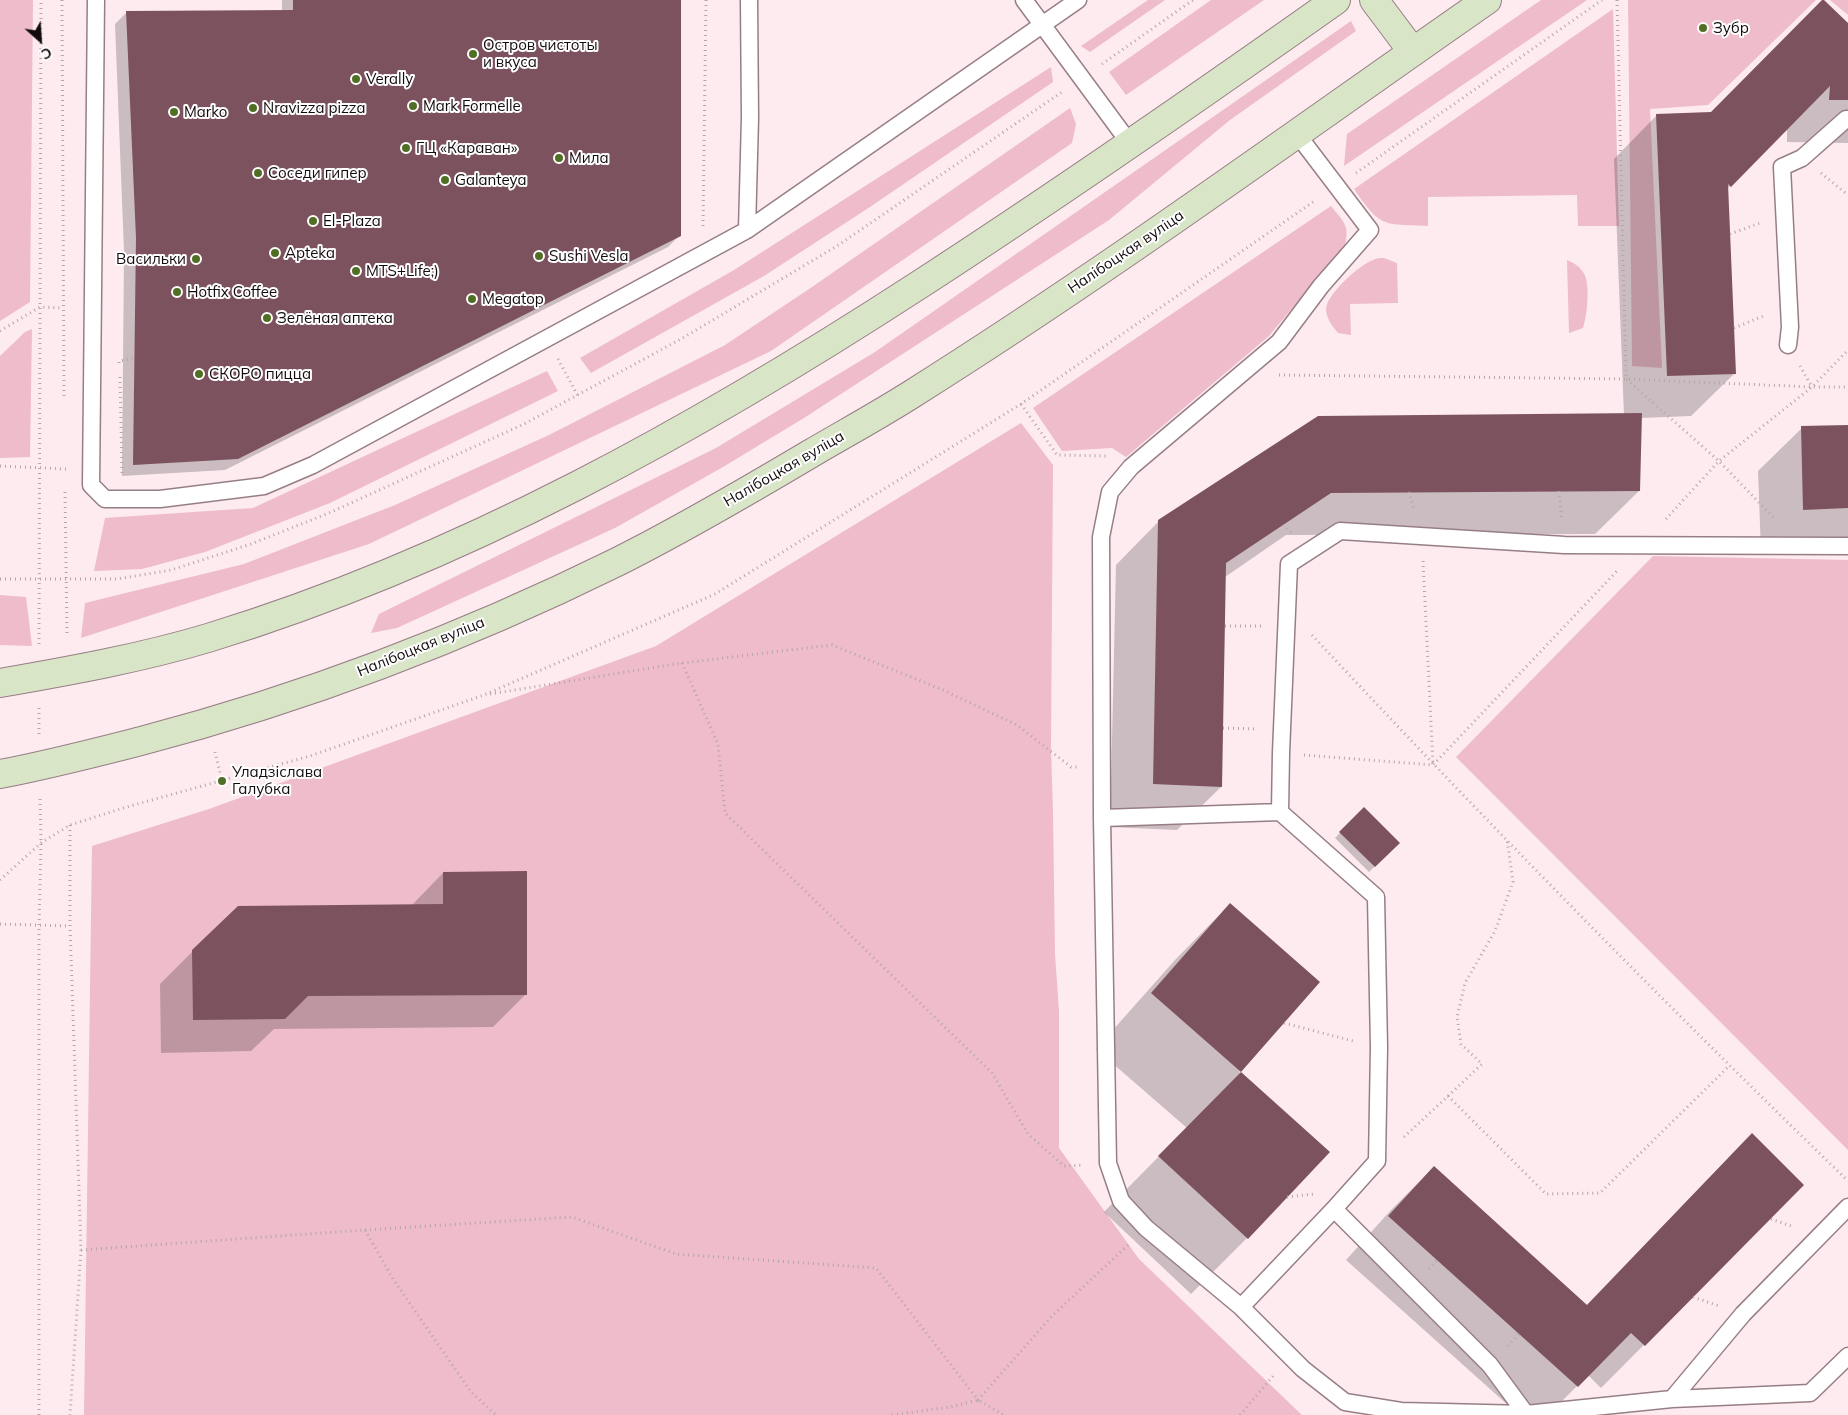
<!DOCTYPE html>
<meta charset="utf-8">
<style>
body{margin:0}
#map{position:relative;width:1848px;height:1415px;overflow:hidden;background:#fdebf0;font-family:Mulish,sans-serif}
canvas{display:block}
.north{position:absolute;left:15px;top:15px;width:50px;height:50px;-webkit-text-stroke:4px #fefefe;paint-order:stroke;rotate:154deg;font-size:14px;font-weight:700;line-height:20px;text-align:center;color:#130a0d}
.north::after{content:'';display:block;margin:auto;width:18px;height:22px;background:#130a0d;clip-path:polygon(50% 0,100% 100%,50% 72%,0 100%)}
</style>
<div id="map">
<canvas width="1848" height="1415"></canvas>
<div class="north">С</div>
</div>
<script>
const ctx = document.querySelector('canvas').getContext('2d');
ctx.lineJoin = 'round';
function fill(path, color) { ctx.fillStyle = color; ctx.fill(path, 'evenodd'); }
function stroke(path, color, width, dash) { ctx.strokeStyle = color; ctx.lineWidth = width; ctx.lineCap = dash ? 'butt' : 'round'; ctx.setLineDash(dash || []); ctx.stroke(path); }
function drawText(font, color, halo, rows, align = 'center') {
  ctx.font = font + ' Mulish,sans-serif'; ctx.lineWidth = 4; ctx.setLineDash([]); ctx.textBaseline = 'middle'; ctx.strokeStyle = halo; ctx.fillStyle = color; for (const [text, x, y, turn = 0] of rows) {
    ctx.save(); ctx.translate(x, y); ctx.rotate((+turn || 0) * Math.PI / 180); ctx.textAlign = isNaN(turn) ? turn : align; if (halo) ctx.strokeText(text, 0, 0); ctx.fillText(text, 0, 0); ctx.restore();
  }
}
fill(new Path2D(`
 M0 0H33L30 302 0 321Z
 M1148 0H1165L1090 52 1081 46Z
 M1211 0H1264L1126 95 1109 72Z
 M1541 0H1587L1344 166 1347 134Z
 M1628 0H1816L1708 105 1650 109 1662 368 1632 366Z
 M1830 0H1848V15Z
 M1613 9 1619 226H1578L1577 195 1428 197V226C1382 224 1381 228 1354 189Z
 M1351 21 1356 31 1230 120 1109 220 804 418 723 467 615 528 397 628 371 633 379 614 716 448 875 352Z
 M1051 67 1053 82 870 207 764 276 591 373 580 358 734 270Z
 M1070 108 1076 124 1072 143 771 351 369 544 81 638 85 603 244 564 395 505 549 435 725 345 812 287Z
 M1331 206C1343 221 1350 225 1345 245L1269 336 1126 457 1112 448 1062 451 1033 408Z
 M1384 258 1397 263 1398 303 1350 304 1351 335 1338 333C1333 327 1326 318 1326 309 1327 294 1359 265 1373 260 1376 258 1381 258 1384 258Z
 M1567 260C1574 263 1579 266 1583 272 1591 283 1587 316 1583 328L1569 333Z
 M32 329 30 457 0 458V356L25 332Z
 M547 371 558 391 330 503 205 552 142 569 94 571 105 518 253 508Z
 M1021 423 1053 465 1051 747 1053 813 1055 954 1059 1012V1148L1139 1259 1302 1415H84L92 846 209 809 656 646Z
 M1653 556 1848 560V1150L1456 757Z
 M0 595 26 597 32 646 0 645Z`), '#eebcca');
fill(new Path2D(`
 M282 0H680V235L668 247 225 470 122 476 124 251 115 24 127 12H282Z
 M1848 25V143L1787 142V128L1727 189 1735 373 1691 416 1640 418 1639 491 1595 534 1286 535 1225 577 1221 787 1177 830 1110 827 1116 565 1159 521 1624 415 1614 159 1657 115 1711 113Z
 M1848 426V550L1761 552 1758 471 1802 428Z
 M1364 809 1398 843 1369 872 1335 838Z
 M443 873 526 994 493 1027 274 1029 251 1051 161 1053 160 984 193 951 411 906Z
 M1230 904 1318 982 1239 1072 1328 1152 1247 1238 1191 1294 1104 1212 1187 1128 1096 1049 1175 960Z
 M1434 1167 1586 1306 1709 1178 1803 1185 1601 1388 1588 1375 1548 1415H1519L1346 1260 1391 1210Z`), '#0003');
fill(new Path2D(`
 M293 0H681V236L238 459 133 465 136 238 126 11 293 10Z
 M1822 0H1824L1848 23V100H1829L1830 86 1731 187 1728 184 1736 374 1667 376 1656 114 1711 112Z
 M1642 413 1640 491 1331 493 1226 563 1222 787 1153 784 1158 520 1318 416Z
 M1848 425V508L1803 510 1801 426Z
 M1364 807 1400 843 1375 867 1339 832Z
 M527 871V995L308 996 285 1019 193 1020 192 950 238 906 443 904V872Z
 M1230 903 1320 982 1241 1072 1151 993Z
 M1241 1072 1330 1152 1248 1239 1158 1156Z
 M1752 1133 1804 1185 1645 1346 1631 1333 1578 1387 1388 1216 1434 1166 1587 1305Z`), '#7d525f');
const lane = new Path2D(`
 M96 0 91 485 105 499H160L264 486 313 465 747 230 1078 0
 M1024 0 1131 145
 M1297 134 1370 230 1321 286 1279 342 1131 467 1110 492 1101 537 1102 818 1280 812 1376 897 1379 1047 1377 1161 1334 1209 1490 1365 1526 1414 1672 1399 1810 1393 1848 1356
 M747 230 750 118 749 0
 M1788 345 1790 327 1782 167 1802 158 1846 119H1848
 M1280 812 1281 753 1289 564 1340 531 1564 545 1848 546
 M1102 818 1108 1163 1121 1201 1146 1228 1241 1307 1303 1369 1345 1402 1401 1411 1526 1414
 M1241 1307 1334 1209
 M1672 1399 1743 1314 1848 1207`);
const secondary = new Path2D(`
 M1374 0 1413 52
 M0 683C69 671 141 658 208 638 463 560 699 428 922 283 1062 192 1199 97 1336 0
 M0 774C48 765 94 753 141 741 305 698 465 637 617 562 683 529 746 492 810 454 844 434 879 415 912 394 1109 270 1296 133 1487 0`);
stroke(lane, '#977e85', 19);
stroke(secondary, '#977e85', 30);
stroke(new Path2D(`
 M62 0 64 398
 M1617 0 1626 379 1719 461 1776 520
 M1102 64 1193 0
 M1356 173 1602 0
 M1821 173 1848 195
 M703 226 706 0
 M1730 234 1760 223
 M1734 328 1766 315
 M0 331 40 307 63 308
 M558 359 578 396
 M119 363V361L134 358
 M1800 366 1812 387
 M1279 375 1626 379 1812 387H1848
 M120 377 122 473
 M1021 404 1057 455 1107 456
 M0 466 67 469
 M1559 491 1562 521
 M65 492 67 636
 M1409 492 1414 510
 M1666 519 1719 461 1812 387 1848 350
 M1283 525 1292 533
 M1423 561 1433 764
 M0 579H117L171 570 251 544 329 513 524 424 681 339 837 246 1062 92
 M1225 626H1262
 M1312 635C1486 822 1665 1004 1848 1181
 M39 644 41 0
 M682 663 718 744 725 813 992 1073 1028 1134 1064 1166 1084 1165
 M490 694 682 663 832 645 943 690 1017 725 1071 767H1077
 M1223 728 1257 729
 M39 734V708
 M215 752 222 781
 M1304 755 1433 765 1617 571
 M70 825V926L81 1250 70 1415
 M0 880 41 843 70 825 123 808 310 756 484 695 715 594 1021 404 1316 200
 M0 924 70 926
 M1284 1023 1353 1041
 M1448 1096 1482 1064 1461 1044 1457 1017 1465 983 1495 931 1513 882 1507 839
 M1404 1137 1448 1096 1546 1194 1600 1193 1729 1066
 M1287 1197 1314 1194
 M1771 1219 1794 1227
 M365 1230 572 1217 676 1254 876 1268 978 1400 1052 1316 1128 1245
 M81 1250 365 1230 393 1279 471 1392 496 1415
 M1429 1269 1437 1260
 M1693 1297 1719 1306
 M1508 1346 1519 1334
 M39 1415V926L41 843 40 796
 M892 1415 950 1407 978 1400 1004 1415
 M1240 1415 1274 1375`), '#b4a5a9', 3, [1, 4]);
stroke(lane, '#fff', 16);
stroke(secondary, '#d8e5c6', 28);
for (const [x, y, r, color] of [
 [1703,28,5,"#506f25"],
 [473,54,5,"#506f25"],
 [356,79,5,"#506f25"],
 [413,106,5,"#506f25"],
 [253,108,5,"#506f25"],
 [174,112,5,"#506f25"],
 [406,148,5,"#506f25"],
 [559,158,5,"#506f25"],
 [258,173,5,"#506f25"],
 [445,180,5,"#506f25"],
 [313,221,5,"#506f25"],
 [275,253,5,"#506f25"],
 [539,256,5,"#506f25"],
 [196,259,5,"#506f25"],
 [356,271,5,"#506f25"],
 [177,292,5,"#506f25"],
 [472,299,5,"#506f25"],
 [267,318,5,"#506f25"],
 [199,374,5,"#506f25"],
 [222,781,5,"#506f25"]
]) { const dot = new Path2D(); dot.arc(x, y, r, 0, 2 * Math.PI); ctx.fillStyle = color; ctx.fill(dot); stroke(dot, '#fefefe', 2); }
drawText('15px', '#130a0d', '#fefefe', [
 ["Зубр",1713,28],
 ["Остров чистоты",483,45],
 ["и вкуса",483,62],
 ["Verally",366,79],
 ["Mark Formelle",423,106],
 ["Nravizza pizza",263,108],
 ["Marko",184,112],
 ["ГЦ «Караван»",416,148],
 ["Мила",569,158],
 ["Соседи гипер",268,173],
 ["Galanteya",455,180],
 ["El-Plaza",323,221],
 ["Apteka",285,253],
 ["Sushi Vesla",549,256],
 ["Васильки",186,259,"right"],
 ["MTS+Life;)",366,271],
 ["Hotfix Coffee",187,292],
 ["Megatop",482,299],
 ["Зелёная аптека",277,318],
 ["СКОРО пицца",209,374],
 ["Уладзіслава",232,772],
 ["Галубка",232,789]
], 'left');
drawText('15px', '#130a0d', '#fefefe', [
 ["Налібоцкая вуліца",1126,252,-34],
 ["Налібоцкая вуліца",784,469,-30],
 ["Налібоцкая вуліца",421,647,-22]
]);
</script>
